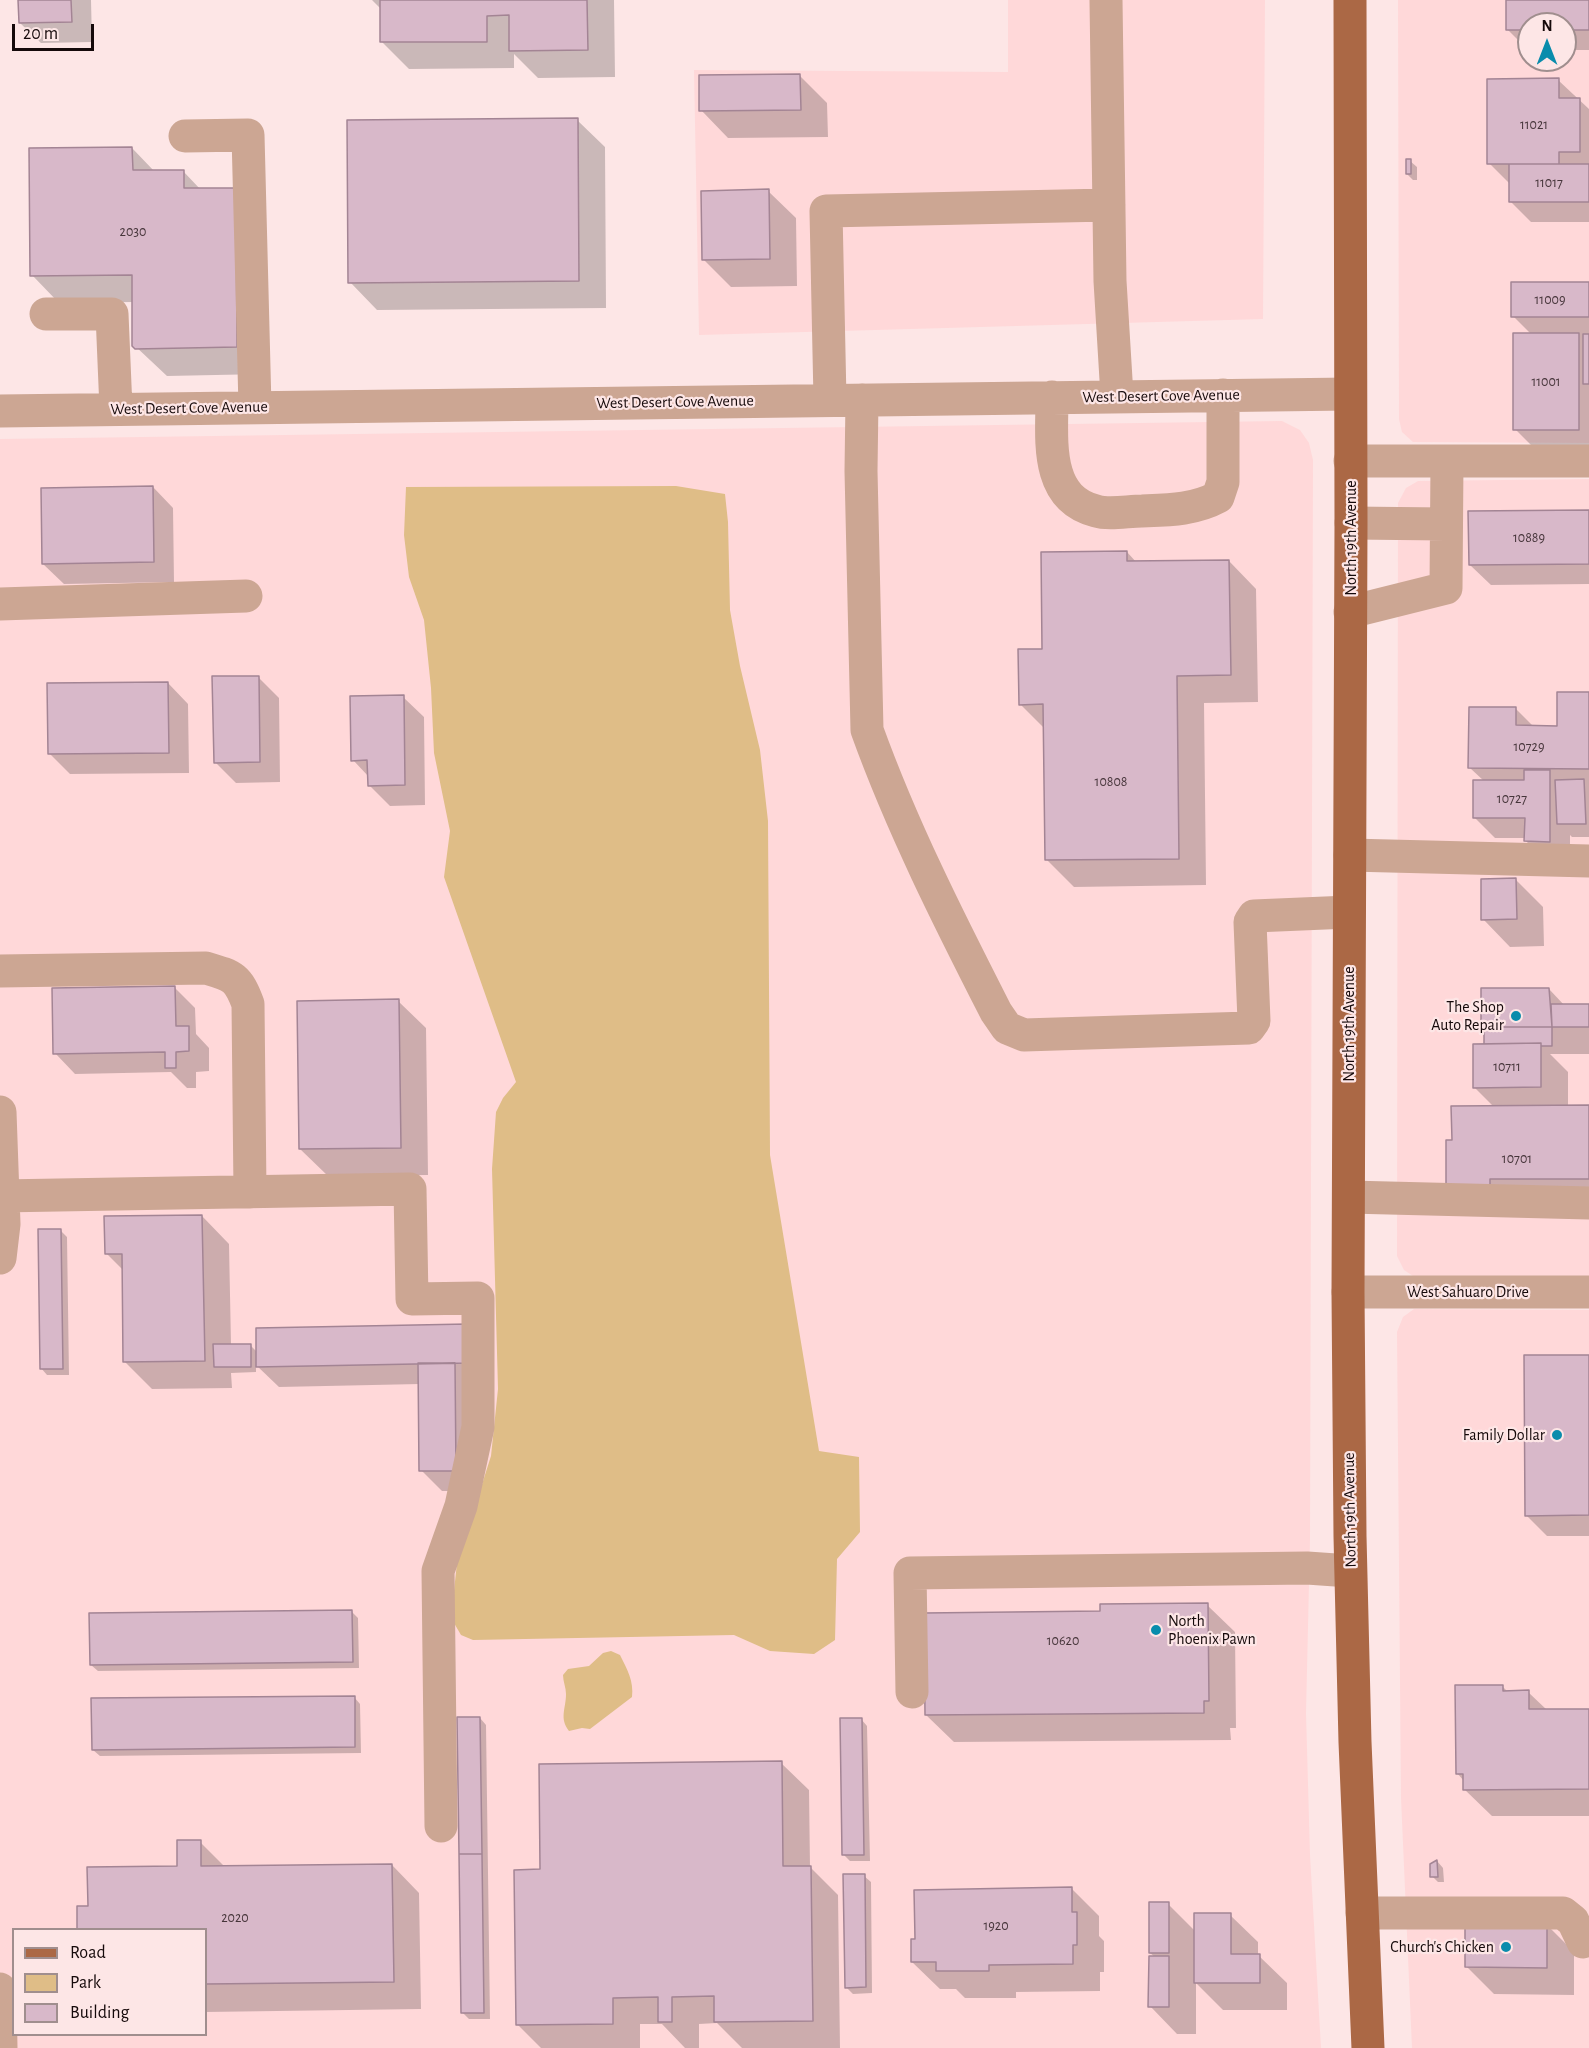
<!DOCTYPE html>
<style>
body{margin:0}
#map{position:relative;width:1589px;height:2048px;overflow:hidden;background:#fde6e6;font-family:"Alegreya Sans",sans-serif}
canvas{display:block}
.legend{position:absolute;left:12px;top:1928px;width:195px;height:108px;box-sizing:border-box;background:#fde6e6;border:2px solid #a08e8e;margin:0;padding:8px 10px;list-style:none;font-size:18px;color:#15090a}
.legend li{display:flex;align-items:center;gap:12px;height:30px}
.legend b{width:30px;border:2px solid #a08e8e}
.north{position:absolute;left:1517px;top:12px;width:60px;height:60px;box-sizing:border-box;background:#fde6e6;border:2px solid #a08e8e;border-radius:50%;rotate:0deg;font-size:16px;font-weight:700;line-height:24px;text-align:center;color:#15090a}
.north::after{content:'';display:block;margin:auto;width:21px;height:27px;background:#098cac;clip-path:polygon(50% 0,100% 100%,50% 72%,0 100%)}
.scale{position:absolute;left:12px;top:24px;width:82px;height:27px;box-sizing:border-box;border:3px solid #15090a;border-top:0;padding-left:8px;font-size:18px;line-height:21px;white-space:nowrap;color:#15090a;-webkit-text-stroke:4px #fde6e6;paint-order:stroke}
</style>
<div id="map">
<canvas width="1589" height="2048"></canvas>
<ul class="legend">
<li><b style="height:8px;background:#ab6845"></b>Road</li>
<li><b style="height:16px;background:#dfbd87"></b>Park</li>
<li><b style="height:16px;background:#d8b8c9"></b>Building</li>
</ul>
<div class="north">N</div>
<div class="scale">20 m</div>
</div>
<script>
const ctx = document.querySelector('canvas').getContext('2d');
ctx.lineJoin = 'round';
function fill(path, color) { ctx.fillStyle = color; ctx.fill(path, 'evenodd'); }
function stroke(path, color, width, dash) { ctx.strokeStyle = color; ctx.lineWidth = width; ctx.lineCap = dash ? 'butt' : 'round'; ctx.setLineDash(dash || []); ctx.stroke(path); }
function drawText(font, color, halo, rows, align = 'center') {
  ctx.font = font + ' "Alegreya Sans",sans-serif'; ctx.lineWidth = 4.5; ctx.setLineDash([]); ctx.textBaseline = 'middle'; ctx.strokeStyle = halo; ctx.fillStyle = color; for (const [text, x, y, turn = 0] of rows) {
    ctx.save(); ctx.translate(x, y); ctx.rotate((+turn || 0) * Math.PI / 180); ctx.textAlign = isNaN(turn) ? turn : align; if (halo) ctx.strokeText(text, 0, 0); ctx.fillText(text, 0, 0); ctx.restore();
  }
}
fill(new Path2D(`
 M1008 0H1265L1263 319 699 335 694 70 1008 72Z
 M1398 0H1589V443L1413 442 1402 432 1399 419ZM1529 24H1565V60H1529Z
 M1282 421 1300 430 1309 443 1313 460 1310 1540 1306 1713 1310 1855 1321 2048H0V439ZM14 1930H206V2034H14Z
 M1589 479V1278H1416L1404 1270 1397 1256 1398 503 1406 488 1418 481Z
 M1414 1309 1589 1310V2048H1412L1401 1798 1397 1332 1403 1317Z`), '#ffd8d9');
fill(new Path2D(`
 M676 486 725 494 728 522 730 610 740 666 760 750 768 821 770 1155 819 1451 859 1457 860 1532 837 1559 835 1640 814 1654 770 1651 734 1635 473 1640 461 1635 454 1623 453 1600 457 1563 491 1456 498 1389 492 1169 496 1112 503 1098 516 1082 444 877 450 831 434 753 431 688 424 620 409 577 404 535 406 487Z
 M611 1651 620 1655C627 1669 634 1681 632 1697L590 1729 582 1728 569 1731C559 1718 566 1709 566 1694 566 1688 563 1681 563 1675L568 1669 589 1666 603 1653Z`), '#dfbd87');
fill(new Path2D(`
 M20 0H91L92 42 41 43 20 23Z
 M372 0H614L615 77 538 78 514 54V68L409 69 382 42V10Z
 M1507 0H1589V50H1565V24H1529L1528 50 1507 29Z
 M800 76 827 103 828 137 728 138 701 110Z
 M1558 80 1589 109V222H1531L1510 201V184L1489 163Z
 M577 120 605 147 606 308 377 310 350 282Z
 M132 148 155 172 183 171 201 190 264 374 167 376 134 345V302L59 303 32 275Z
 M1410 161 1417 167V180H1413L1407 174Z
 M768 191 796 218 797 286 731 287 704 260Z
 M1589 284V450H1536L1515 429 1532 335 1513 316Z
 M153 487 173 508 174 582 64 584 43 564Z
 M1589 512V584L1491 585 1470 565Z
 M1127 552 1137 563 1229 561 1256 589 1258 702 1204 703 1206 885 1074 887 1047 860 1045 729 1020 704Z
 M258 677 279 698 280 782 236 783 215 762Z
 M168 683 188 704 189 773 70 774 49 753Z
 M1589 694V837H1572L1570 835V862H1546L1526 841V838H1495L1474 817 1484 781 1470 768 1516 709 1534 727H1558Z
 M403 697 424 717 425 805 390 806 369 785V777L353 760Z
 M1516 880 1543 907 1544 946 1510 947 1483 919Z
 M175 988 195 1008 196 1034 209 1048V1071L196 1072V1088H187L171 1072 75 1074 55 1053Z
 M1549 989 1565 1006H1589V1054H1550L1568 1072V1107H1589V1206L1475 1212 1453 1142 1494 1107 1474 1087 1486 1045V1030L1482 1027Z
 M398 1001 426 1028 428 1175 328 1176 300 1149Z
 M202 1216 229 1244 231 1345H250L258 1353 468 1326 476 1491H442L421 1470 420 1384 279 1387 256 1365V1372L231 1373 232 1388 152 1389 125 1362 123 1270 107 1254Z
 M61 1231 67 1237 69 1375H47L41 1368Z
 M1589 1356V1536H1547L1526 1515Z
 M1207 1605 1235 1632 1236 1728H1230L1231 1740 954 1742 926 1715 1101 1613Z
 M351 1611 358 1618 359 1668 98 1671 91 1665Z
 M1503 1687 1508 1692H1528L1547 1710H1589V1816H1492L1464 1789V1781L1457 1773Z
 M354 1697 360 1704 361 1753 100 1756 93 1750Z
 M480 1718 486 1725 490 2019H469L463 2013Z
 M861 1719 867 1726 870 1861H850L844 1855Z
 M781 1763 809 1790 810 1867 838 1895 840 2048H742L717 2023 699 2024V2048H685L662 2024H640V2048H541L517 2024 542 1871Z
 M200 1842 225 1867 392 1865 419 1893 421 2009 206 2012V1930L89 1908 179 1867Z
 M1437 1861 1443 1868 1444 1882H1438L1432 1876V1865Z
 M864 1876 871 1882 872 1993 853 1994 846 1987Z
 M1072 1889 1099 1916V1936L1104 1941V1972H1100V1991L1016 1992V1998H965L956 1989H940L912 1962Z
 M1168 1904 1195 1931 1230 1915 1258 1942V1955L1287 1983V2010H1223L1196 1983V2034H1177L1150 2006 1155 1957 1150 1953Z
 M1547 1925 1574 1952V1995L1494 1994 1467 1967Z`), '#0003');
const building = new Path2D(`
 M18 0H71L72 22 19 23Z
 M380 0H587L588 50 509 51V15L487 16V42H380Z
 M1506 0H1589V30H1565V24H1529V30H1506Z
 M800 74 801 110 699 111V75Z
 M1559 78V98H1580V152H1559V164H1487V79Z
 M578 118 579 281 348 283 347 120Z
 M132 147 133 170H184V188H236L237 347 135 349 132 346V275L30 276 29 148Z
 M1406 159H1411V174H1406Z
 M1509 164H1589V202H1509Z
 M769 189 770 259 702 260 701 191Z
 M1511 282H1589V317H1511Z
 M1513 333H1579V430H1513Z
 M1583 334H1589V384H1583Z
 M153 486 154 562 42 564 41 488Z
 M1589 510V564L1469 565 1468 511Z
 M1127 551V561L1229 560 1231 675 1177 676 1179 859 1045 860 1043 704 1019 705 1018 649H1042L1041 552Z
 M212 676H259L260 762 214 763Z
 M168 682 169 753 48 754 47 683Z
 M1557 692H1589V769L1468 768 1469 707H1516V725L1557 726Z
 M404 695 405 785 368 786 367 760 351 761 350 696Z
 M1524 770H1550V842L1524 841 1525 818H1473V780H1524Z
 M1584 779 1586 824H1557L1555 780Z
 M1516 878 1517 919 1481 920V879Z
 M175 986 176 1026H189V1051L176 1052V1068H165V1052L53 1054 52 988Z
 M1481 988H1549L1552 1027H1481Z
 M399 999 401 1148 299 1149 297 1001Z
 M1551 1004H1589V1027H1552Z
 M1484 1027H1552V1046H1541V1043L1484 1044Z
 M1541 1043V1087L1473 1088V1044Z
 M1589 1105V1179H1490V1185H1446V1140H1452L1451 1106Z
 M202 1215 205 1361 123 1362 122 1254H105L104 1216Z
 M38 1229H61L63 1369H40Z
 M468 1324 469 1363 256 1367V1328Z
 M213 1344H251V1367H214Z
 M1524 1355H1589V1515L1525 1516Z
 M418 1363H455L456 1471H419Z
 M1208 1603 1209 1701H1204V1713L925 1715 924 1613 1100 1611V1604Z
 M352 1610 353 1662 90 1665 89 1613Z
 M1455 1685H1503V1691L1529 1690V1709H1589V1789L1463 1790V1774H1456Z
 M355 1696V1747L92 1750 91 1698Z
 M457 1717H480L482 1854H459Z
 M840 1718H862L864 1855H842Z
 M782 1761 783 1866H811L813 2021 714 2022V1996L672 1997V2022H658V1997L613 1998V2024L516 2025 514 1870 540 1869 539 1764Z
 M177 1840H201V1866L392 1864 394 1982 206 1984V1930H77V1906H88L87 1867 177 1866Z
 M459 1854H482L484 2013H461Z
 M1437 1860 1438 1877H1430V1864Z
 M843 1874H865L866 1987 845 1988Z
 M1072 1887V1912H1077V1945H1073V1964L989 1965V1971H936V1962H911V1939H915L914 1890Z
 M1149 1902H1169V1953H1149Z
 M1194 1913H1231V1954H1260V1983H1194Z
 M1465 1923 1547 1924V1968L1465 1967Z
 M1149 1956H1169V2007H1148Z`);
fill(building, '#d8b8c9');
stroke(building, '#a38494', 1.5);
stroke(new Path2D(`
 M1106 0 1110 281 1117 396
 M185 136 248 135 255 407
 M46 314H112L116 409
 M1052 397C1052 439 1044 498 1096 511 1109 515 1128 511 1142 511 1168 510 1194 510 1218 497L1223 482V395
 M830 400 826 211 1109 205
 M862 400 861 471 867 730C902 827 949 920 996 1012L1007 1028 1024 1035 1249 1028 1254 1021 1250 922 1254 916 1349 912
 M0 411 1350 394
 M1350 461H1589
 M1351 523 1446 524
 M0 604 246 596
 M1350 612 1446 588 1447 462
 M1350 855 1589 861
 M0 971 206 968C233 976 238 977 248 1004L250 1192
 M0 1112 4 1224 0 1258
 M0 1196 410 1189 412 1299 478 1298V1427L461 1506 438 1571 441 1826
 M1349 1197 1589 1203
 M1348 1292H1589
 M912 1692 910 1573 1307 1568 1350 1571
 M1362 1913H1563L1573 1921 1583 1942
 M0 1989 1 2048`), '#cca693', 33);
stroke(new Path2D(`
 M1350 0 1351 523 1348 1292 1350 1536 1355 1742 1368 2048`), '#ab6845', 33);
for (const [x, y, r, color] of [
 [1516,1016,6,"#098cac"],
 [1557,1435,6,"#098cac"],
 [1156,1630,6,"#098cac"],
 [1506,1947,6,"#098cac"]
]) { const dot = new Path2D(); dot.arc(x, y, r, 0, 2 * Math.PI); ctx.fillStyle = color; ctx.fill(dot); stroke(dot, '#fde6e6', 2); }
drawText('14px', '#46353a', null, [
 ["11021",1534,125],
 ["11017",1549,183],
 ["2030",133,232],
 ["11009",1550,300],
 ["11001",1546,382],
 ["10889",1529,538],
 ["10729",1529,747],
 ["10808",1111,782],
 ["10727",1512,799],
 ["10711",1507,1067],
 ["10701",1517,1159],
 ["10620",1063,1641],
 ["2020",235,1918],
 ["1920",996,1926]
]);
drawText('16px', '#15090a', '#fde6e6', [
 ["West Desert Cove Avenue",1161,396,-1],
 ["West Desert Cove Avenue",675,402,-1],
 ["West Desert Cove Avenue",189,408,-1],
 ["North 19th Avenue",1351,538,-90],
 ["North 19th Avenue",1349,1024,-90],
 ["West Sahuaro Drive",1468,1292],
 ["North 19th Avenue",1350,1510,-91]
]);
drawText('16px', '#15090a', '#fde6e6', [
 ["The Shop",1504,1007],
 ["Auto Repair",1504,1025],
 ["Family Dollar",1545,1435],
 ["North",1168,1621,"left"],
 ["Phoenix Pawn",1168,1639,"left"],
 ["Church's Chicken",1494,1947]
], 'right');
</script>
